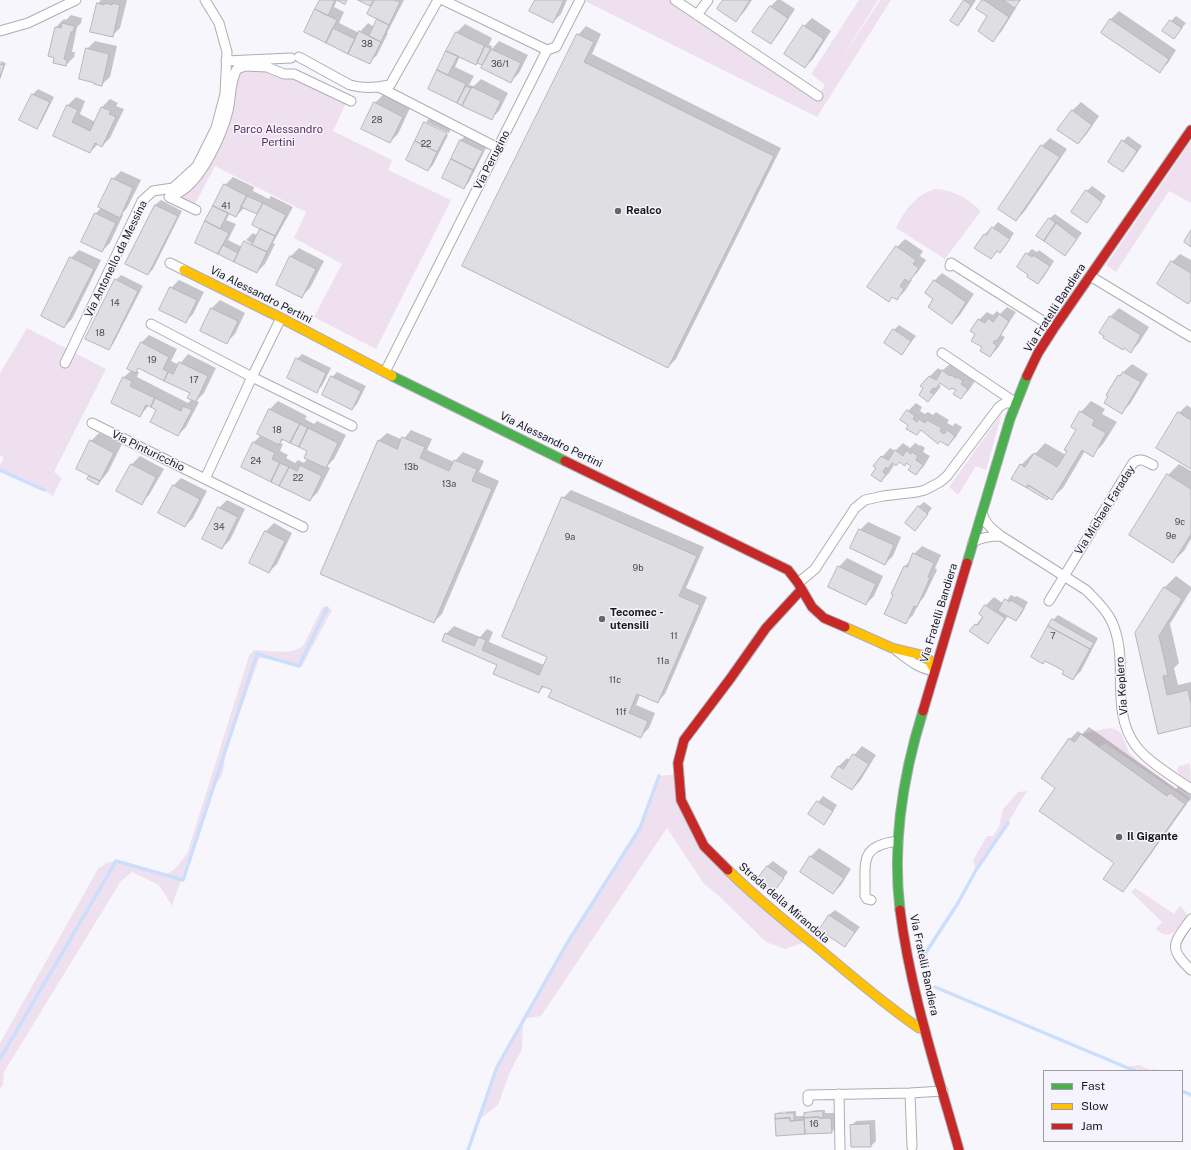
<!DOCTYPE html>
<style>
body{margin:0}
#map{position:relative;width:1191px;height:1150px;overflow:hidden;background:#f7f6fc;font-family:"Public Sans",sans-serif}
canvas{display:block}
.legend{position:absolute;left:1043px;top:1070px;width:140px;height:72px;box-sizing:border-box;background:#f5f4fe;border:1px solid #9d9ca4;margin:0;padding:5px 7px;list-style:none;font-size:12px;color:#19191d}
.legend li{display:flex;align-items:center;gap:8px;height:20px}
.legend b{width:20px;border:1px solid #9d9ca4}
</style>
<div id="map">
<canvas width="1191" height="1150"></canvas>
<ul class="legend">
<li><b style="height:5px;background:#4caf50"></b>Fast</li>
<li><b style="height:5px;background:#ffc107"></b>Slow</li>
<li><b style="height:5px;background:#c62828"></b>Jam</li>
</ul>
</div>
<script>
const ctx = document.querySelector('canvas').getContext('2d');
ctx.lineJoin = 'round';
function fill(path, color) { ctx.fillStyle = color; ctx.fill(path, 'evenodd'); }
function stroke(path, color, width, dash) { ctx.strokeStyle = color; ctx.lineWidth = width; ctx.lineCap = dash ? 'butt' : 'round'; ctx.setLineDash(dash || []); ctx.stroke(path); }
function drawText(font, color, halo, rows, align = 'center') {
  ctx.font = font + ' "Public Sans",sans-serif'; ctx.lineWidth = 3; ctx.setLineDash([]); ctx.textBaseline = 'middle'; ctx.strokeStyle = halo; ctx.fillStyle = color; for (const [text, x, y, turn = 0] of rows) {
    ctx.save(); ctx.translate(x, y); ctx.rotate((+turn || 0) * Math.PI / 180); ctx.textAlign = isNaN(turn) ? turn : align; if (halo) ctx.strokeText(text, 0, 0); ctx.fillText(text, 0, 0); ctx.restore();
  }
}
fill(new Path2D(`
 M583 0H675L818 96 825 85 811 74 859 0H878L839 63 880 0H891L817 117Z
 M246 68 294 76 347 101 333 131 392 160 388 170 451 200 376 349 314 317 342 264 294 238 306 212 215 166 193 208 170 197 193 182 233 76Z
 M1191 141V203L1169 191 1116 272 1106 265Z
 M935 189C954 190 967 198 981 211L945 259 896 228C905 210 915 195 935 189Z
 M27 328 106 369 54 472 62 478 53 496 44 490 0 470V465L4 458 0 455V373Z
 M1002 413 986 470 976 466 958 495 949 487Z
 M323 606 332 610 302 666H299L263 656 259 659 225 753C224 769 225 775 213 787L172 906 159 885 132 872 121 881 4 1072 3 1085 0 1089V1043L98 869 106 863 116 861 165 875 174 870 187 854 249 656 254 650C270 650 289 656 303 646Z
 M1109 728 1115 729 1121 733 1129 752 1137 760 1191 799V802L1112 748 1106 744 1102 745 1099 748 1081 734Z
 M1190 763 1191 782 1180 775 1177 770 1179 766Z
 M679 774 681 800 704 846 808 941 785 949 766 942 719 896 704 884 667 828 541 1016 523 1019 522 1049 510 1072 498 1105 478 1120 497 1067 505 1052 566 945 640 828 659 776Z
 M1027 791 1008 823 976 870 973 860 987 836H993L999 827 1003 809 1018 792Z
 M1135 888 1174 914 1180 906C1182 908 1185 910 1186 914 1186 918 1183 922 1180 925 1173 935 1166 939 1156 929L1162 922 1131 892Z
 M1139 1065 1150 1070 1155 1069 1162 1071H1135L1126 1067Z`), '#efe0f0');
fill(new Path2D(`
 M101 0H127L120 28 112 36 98 3Z
 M321 0H337L334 7 344 12 339 23 359 33 368 23 374 27 378 20 374 2 361 0H404L387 33H388L377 55 369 63 306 32Z
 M536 0H567L561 14 553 22Z
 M724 0H752L744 12 736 20Z
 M777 0H781L795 9 778 35 770 43 754 32 771 6Z
 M965 0H976L963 20 958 25Z
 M983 0H1021L1014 7 1016 8 1001 32 993 40 989 16Z
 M1119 11 1176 50 1168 63 1160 71 1102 32 1111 19Z
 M71 15 82 18 81 23 77 27 72 52H75L74 57 66 65 55 57 56 27 64 19 66 20Z
 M1176 16 1186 23 1174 38 1171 21Z
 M812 18 831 31 813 59 805 67 804 26Z
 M465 24 492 38 489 45 492 46 491 50 499 41 528 55 519 73 511 81 485 61 482 64 478 62 475 64 460 56 455 67 474 76 469 85 474 86 481 79 508 93 499 111 491 119 429 88 457 32Z
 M586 26 601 34 592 54 781 148 676 359 668 367 463 266 578 35Z
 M95 41 117 46 110 77 101 85 96 82 87 49Z
 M0 61 6 63 0 79 1 63Z
 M38 89 54 97 41 123 36 128 20 120 33 94Z
 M383 95 410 108 398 134 390 142 375 103Z
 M76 97 85 101 80 114 95 122 102 107 110 99 118 103 116 106 124 109 110 138 102 146 98 144 90 152 54 135 68 105Z
 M1081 102 1099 116 1086 135 1078 143 1059 129 1073 110Z
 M430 118 451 128 449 133 426 122Z
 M426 122V124L448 135 433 165 428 170 425 123Z
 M466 135 487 146 469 182 464 188 443 177 461 140Z
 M1128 136 1142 146 1128 166 1123 171 1109 161 1123 141Z
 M1050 138 1067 149 1024 212 1016 220 999 209 1042 146Z
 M121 171 141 180 127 208 122 214 123 215 110 243 102 251 82 242 96 213 101 208 113 179Z
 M233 177 254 187 253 191 269 199 271 196 293 207 273 243 275 244 265 264 257 272 196 242 225 185ZM245 207 259 214 262 229 258 236 253 233 246 240 253 244V246L242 247 228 240 236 224 226 220 230 213 236 216Z
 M1092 186 1106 196 1087 222V191Z
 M161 200 182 211 153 269 148 274 126 263 155 205Z
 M1055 214 1082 233 1065 255 1049 219Z
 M998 222 1014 233 1005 247 1000 252 998 250 991 258 985 234 990 229 991 230Z
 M905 239 923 251 920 256 926 260 917 273 910 279 912 280 905 291 897 299 893 296 897 247Z
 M299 248 324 261 310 288 302 296 291 256Z
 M1032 249 1037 252 1039 250 1054 261 1043 278 1038 283 1027 254Z
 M79 250 101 260 72 319 64 327 71 258Z
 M1180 254 1191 260V300L1188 303 1172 262Z
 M942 273 974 294 960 315 952 323 935 299 934 281Z
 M121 275 143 286 113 344 108 349 116 280Z
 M179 280 204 292 193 314 185 322 171 288Z
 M220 300 245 313 235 334 227 342 201 330 212 308Z
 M1007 307 1016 312 1001 335 1005 337 998 348 990 356 983 347 977 334 979 320 987 312 993 315 997 311 1000 314Z
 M1119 308 1149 327 1139 343 1131 351 1101 333 1111 316Z
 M899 325 916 336 902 354 894 330Z
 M149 335 177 349 171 361 179 365 188 354 216 368 204 393 196 401 199 402 186 427 178 435 157 409 149 405 140 416 112 403 124 377 132 370 141 343ZM139 368 191 393 192 399 188 403 137 377 139 372 136 371Z
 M302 354 331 368 322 386 316 391 297 359Z
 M951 363 975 381 969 390 961 398 957 390 941 383 939 385 941 386 936 393 928 401 925 388V381L938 368 942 371Z
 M1132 364 1148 374 1130 404 1122 412 1108 394 1119 376Z
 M337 372 366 386 357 404 352 409 332 377Z
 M278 401 307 416 305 419 314 424 317 421 346 435 334 459 327 466 330 468 318 492 310 500 242 467 254 442 261 435 258 434 270 409ZM284 439 308 451V458L304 463 298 460 295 463 286 458 288 455 280 451 283 444 280 443Z
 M1091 401 1105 409 1102 414 1117 422 1103 444 1092 455 1085 451 1063 488 1052 498 1021 465 1032 454 1034 455 1045 443 1066 455 1077 429 1081 412Z
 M916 403 922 407 920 411 925 414 928 412 933 415 936 412 949 420 947 423 953 426 955 423 962 427 956 437 948 445 922 429 909 425 908 411Z
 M1187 405 1191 408V468L1179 413Z
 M411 430 432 439 427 450 454 462 463 452 484 461 479 472 499 481 442 614 434 622 378 441 387 433 403 440Z
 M99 433 122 444 108 472 98 484 88 479 91 475V441Z
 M903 443 910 448 915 443 920 446 921 445 925 448 923 452 930 456 924 466 916 474 912 466 907 463 905 465 900 461 896 465 893 463 892 464 894 465 889 473 881 481 877 467 874 466 890 448 895 451Z
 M140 456 164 469 149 495 141 503 118 491 132 464Z
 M1179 464 1191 471V539L1184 551 1173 561 1168 475Z
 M181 478 207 491 193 518 185 526 173 486Z
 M571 490 704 547 686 588 707 597 665 694 657 702 640 695 636 705 655 713 649 728 641 736 545 686 538 692 498 665 446 634 454 626 480 637 487 629 493 632 489 642 544 665 548 656 563 498Z
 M227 500 245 509 230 540 222 548 219 508Z
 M924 502 932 508 920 524 918 507Z
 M868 522 901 537 893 556 885 564 860 530Z
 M274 523 292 533 277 564 269 572 266 531Z
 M922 546 941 555 935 568 937 570 924 597 919 603 913 615 905 623 894 595 892 594 905 566 910 561 914 554Z
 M847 558 883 576 874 596 866 604 839 567Z
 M1176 576 1191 587V590L1170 624 1179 663 1174 668 1178 685 1191 682V725L1158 733 1136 633 1165 587Z
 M1011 595 1015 597 1017 596 1028 602 1021 615 1016 620 1008 616 995 634 987 642 971 631 983 616 980 614 986 605 994 597 1004 604Z
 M1058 615 1098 638 1081 671 1073 679 1065 670 1053 620Z
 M1089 727 1176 789 1179 786 1191 795V798L1131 882 1123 890 1115 863 1057 788 1070 739 1078 731 1082 734Z
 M862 746 876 755 860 781 852 789 832 777 839 766 847 758 850 760Z
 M823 796 837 805 829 818 824 823 809 814Z
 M819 848 851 869 841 885 833 893 801 872 811 856Z
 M773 861 788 872 773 892 767 866Z
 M835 910 860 927 845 946 829 915Z
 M825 1110V1113H836L837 1127 831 1132 777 1135 776 1114H786V1112L778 1113 779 1112 796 1111V1116H805L806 1112V1113H815V1111H807Z
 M875 1120 876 1141 871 1146 851 1126 856 1121Z`), '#0003');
stroke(new Path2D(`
 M0 470 44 490
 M921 960 958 903 976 870 1008 823
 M935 987 1135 1071
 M0 1059 116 861 183 880 257 654 299 666 327 608
 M1182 1091 1191 1095
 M468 1150 497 1067 566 945 640 828 659 776`), '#cbdefb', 3.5);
const building = new Path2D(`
 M320 0H335L328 16 315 9Z
 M337 0H347L345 4Z
 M358 0H374L371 6Z
 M374 0H395L400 2 389 25 367 14Z
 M535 0H564L553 23 529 11Z
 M723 0H750L736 22 717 9Z
 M964 0 971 5 958 26 950 21Z
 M982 0H984L1009 17 993 42 978 31 987 16 976 9Z
 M1003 0H1020L1015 8Z
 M97 3 104 5 105 3 112 5 113 3 120 5 113 37 90 32Z
 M770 6 788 18 771 44 752 32Z
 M315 9 337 20 326 43 304 32Z
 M377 19 389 25 381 42 369 36Z
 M1110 19 1169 59 1160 73 1101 33Z
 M1170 20 1182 28 1174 39 1162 31Z
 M62 23 75 26 73 32H71L64 59 67 60 66 66 53 63 54 58 48 56 55 27 61 28Z
 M803 25 824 39 805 68 784 54Z
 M333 28 355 39 348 54 326 43Z
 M359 31 381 42 370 64 348 54Z
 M456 32 485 46 476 65 446 51Z
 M577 34 594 42 584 62 774 156 668 368 462 266Z
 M485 46 491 49 482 65 477 63Z
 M86 48 109 54 102 86 94 84 95 83 79 79Z
 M491 49 521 63 511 83 481 68Z
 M446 51 458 56 448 75 437 70Z
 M0 64 4 65 0 78Z
 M437 70 466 84 457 103 428 89Z
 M466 86 471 88 462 106 457 103Z
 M472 87 501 101 492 120 462 106Z
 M32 94 50 102 37 129 19 120Z
 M374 102 403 117 390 143 361 129Z
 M67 105 78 110 72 122 90 131 101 107 111 111 109 114 116 117 102 147 95 143 90 153 53 136Z
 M1072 110 1092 125 1078 144 1057 130Z
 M424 122 447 133 437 152 415 141Z
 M460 140 483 151 473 170 451 159Z
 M1122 140 1137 151 1123 172 1108 162Z
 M415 141 437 152 428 171 406 160Z
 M1041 145 1060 157 1016 221 998 209Z
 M451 159 473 170 464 189 442 178Z
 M112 178 133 188 120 218 98 207Z
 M224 184 247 196 236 217 213 206Z
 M1086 190 1102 202 1087 223 1071 212Z
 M247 196 263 203 257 214 241 207Z
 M263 203 286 215 275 236 252 225Z
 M155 205 178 216 148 275 125 264Z
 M213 206 228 213 220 229 205 221Z
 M95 213 116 223 102 252 81 242Z
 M1049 218 1056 223 1044 241 1036 236Z
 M205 221 229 233 218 254 195 243Z
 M1056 223 1077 239 1065 256 1044 241Z
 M992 227 1010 239 1000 253 997 251 991 259 974 248 984 234 986 235Z
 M260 229 275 236 267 252 252 245Z
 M1191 230V247L1184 242Z
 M244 241 267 252 257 273 234 262Z
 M223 245 238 253 234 262 218 254Z
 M896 246 916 260 913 264 919 268 909 282 905 279 900 286 904 289 897 300 892 297 889 302 867 287Z
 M1026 253 1032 257 1033 255 1050 266 1038 284 1027 277 1028 275 1017 267Z
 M290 256 316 269 302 298 276 285Z
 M70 257 94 269 64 328 41 316Z
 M1171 261 1191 273V300L1188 304 1157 284Z
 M115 279 138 291 109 350 85 339Z
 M934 280 966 302 952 324 928 307 933 299 925 293Z
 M170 287 197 300 186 323 159 310Z
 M211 308 238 321 227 344 200 331Z
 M999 314 1009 321 997 341 995 340 993 343 997 346 990 357 980 351 982 347 971 341 975 334 970 331 978 319 985 323 988 318 993 322Z
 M1110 316 1141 335 1131 353 1124 348 1123 350 1103 338 1104 336 1099 333Z
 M893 329 911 341 902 355 884 343Z
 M141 342 169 357 163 369 168 372 164 381 138 368 136 373 127 369Z
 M296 358 326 373 317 393 287 378Z
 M179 362 208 376 196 402 187 398 190 393 164 381 168 372 173 374Z
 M942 370 950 376 951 375 956 378 957 377 963 381 961 384 968 389 961 399 953 394 956 390 951 388 950 390 940 383 936 389 933 388 930 392 934 394 928 402 919 395 923 388 920 386 929 376 936 380Z
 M1123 372 1141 382 1122 414 1104 403 1108 396 1106 395 1118 375 1120 376Z
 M331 376 361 391 352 410 322 395Z
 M123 377 132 381 130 386 155 398 151 407 146 405 140 417 111 403Z
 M155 398 181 411 183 406 192 410 178 436 150 422 156 410 151 407Z
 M269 409 300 424 290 443 282 439 279 445 257 434Z
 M907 410 915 416 913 419 917 422 919 419 925 423 927 420 942 428 940 431 944 434 947 430 955 436 948 446 940 441 938 444 921 430 917 435 906 429 908 425 900 420Z
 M1080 411 1095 420 1092 425 1106 433 1093 457 1082 450 1052 500 1028 485 1027 488 1011 479 1020 464 1025 467 1034 453 1057 467 1067 451 1064 450 1076 430 1071 427Z
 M1178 412 1191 420V469L1156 448Z
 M300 424 308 428 299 447 290 443Z
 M308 428 338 443 326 468 304 458 307 451 299 447Z
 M402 437 425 447 420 458 449 471 454 460 477 469 472 481 492 489 434 623 320 574 378 440 397 449Z
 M90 440 114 453 100 481 76 469Z
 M253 442 275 453 272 459 280 463 271 482 241 467Z
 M895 450 903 456 906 450 911 454 912 452 918 456 916 460 923 465 916 475 908 470 911 466 906 463 905 466 899 462 896 466 892 463 888 469 886 467 883 472 886 474 881 482 871 475 876 468 873 466 881 456 888 460Z
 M280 463 289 467 279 486 271 482Z
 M131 464 156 477 142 505 116 491Z
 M300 465 322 476 310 501 279 486 289 467 297 471Z
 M1167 474 1191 489V534L1173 563 1129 535Z
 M89 476 100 481 98 485 87 479Z
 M173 485 200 499 185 527 158 513Z
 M1028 485 1049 498 1047 500 1027 488Z
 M562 497 697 556 679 596 700 605 658 703 637 694 629 713 648 721 641 738 548 697 552 690 542 686 539 693 493 674 497 665 442 641 445 633 474 646 478 637 486 640 482 650 539 675 547 657 502 637Z
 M918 506 928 514 915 531 905 523Z
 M218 507 238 517 222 549 202 539Z
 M859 529 894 545 885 565 850 548Z
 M265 531 285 541 269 573 249 563Z
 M913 553 934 563 928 577 930 578 917 607 914 606 906 624 884 614 893 595 891 594 904 566 907 567Z
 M838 566 876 584 866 605 828 587Z
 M1164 587 1182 599 1159 636 1168 675 1163 676 1167 695 1188 690 1191 704V726L1158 734 1135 633Z
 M1005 599 1010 602 1011 600 1024 608 1016 621 998 611Z
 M985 605 1005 618 988 644 969 631 975 624 978 625 983 617 979 614Z
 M1052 619 1094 643 1090 649 1048 626Z
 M1048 626 1090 649 1073 680 1062 674 1064 671 1045 661 1043 664 1031 657Z
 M1081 734 1167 796 1170 793 1185 804 1123 892 1103 879 1114 863 1039 811 1055 788 1041 778 1069 738 1074 742Z
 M853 754 869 764 852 790 831 777 838 766 843 769Z
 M817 801 833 811 824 825 808 814Z
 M810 856 844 878 833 894 800 872Z
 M767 866 784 878 773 893 756 881Z
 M829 915 855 932 845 947 819 930Z
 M823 1111V1118H819V1117L804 1118V1113Z
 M794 1113V1121H790V1118L775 1119V1114Z
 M819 1117V1118H831L832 1133 805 1134 804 1118Z
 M790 1118V1121L804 1120 805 1134 776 1136 775 1119Z
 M870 1124 871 1147H851L850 1125Z`);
fill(building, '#dfdee3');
stroke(building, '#b7b6ba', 1);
const street = new Path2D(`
 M675 0 818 96
 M697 15 708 0
 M0 31 28 23 76 0
 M547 50 556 47 580 0
 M299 57 350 85C364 89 376 88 390 85L438 0
 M226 61 291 58
 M379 87 492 145
 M196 210 169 197C173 196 177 194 180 192 202 179 222 135 228 111 231 98 230 80 237 69L245 66 267 67 284 74H294L351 101
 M170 263 184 270
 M950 266 951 263 1054 328
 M1090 276 1191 337
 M151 324 252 377 352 426
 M942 353 1016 403
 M65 363 142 201 153 191 173 188 197 166 216 128 225 94 227 52 219 23 205 0
 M385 372 547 50 443 0
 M92 423 205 479 252 377 281 318
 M205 479 303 527
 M982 513C986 525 991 528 1001 536L1086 590C1095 599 1105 608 1111 620 1131 660 1108 709 1136 746 1148 762 1175 778 1191 789
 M973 542C982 537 990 536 1001 536
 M798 583 815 569 855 508 865 500 883 496 917 492 925 490 940 482 947 476 999 407 1005 403H1016
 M1049 601 1133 463C1140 457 1145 461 1153 465
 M897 651C909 660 919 669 935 671
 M871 900 867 899 865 896C866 862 858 846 898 841
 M1191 919C1174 943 1167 947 1191 970
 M910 1093 912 1147
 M839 1094 840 1150
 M808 1101V1095L910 1093 943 1091`);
const fast = new Path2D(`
 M392 376 565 461
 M967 563 1010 419 1027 376
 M900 910C892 843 903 775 923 711`);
const slow = new Path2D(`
 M184 270 281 318 392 376
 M845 627 892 648 921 655 929 660 935 671
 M728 870C758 900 790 925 823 952 854 978 885 1005 919 1028`);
const jam = new Path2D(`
 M1027 376 1038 353 1054 328 1191 130
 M565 461 788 570 798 583 812 607 824 618 845 627
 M923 711 967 563
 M728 870 704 846 681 800 678 763 684 740 730 679 766 628 801 590
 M900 910C910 990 937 1072 959 1150`);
stroke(street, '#aeaeb2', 11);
stroke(fast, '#aeaeb2', 11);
stroke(slow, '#aeaeb2', 11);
stroke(jam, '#aeaeb2', 11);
stroke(street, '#fefeff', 9);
stroke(fast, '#4caf50', 9);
stroke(slow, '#ffc107', 9);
stroke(jam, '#c62828', 9);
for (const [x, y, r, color] of [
 [618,211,4,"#67666b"],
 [602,619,4,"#67666b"],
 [1119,837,4,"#67666b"]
]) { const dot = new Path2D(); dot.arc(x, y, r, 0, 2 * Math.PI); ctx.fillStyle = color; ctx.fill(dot); stroke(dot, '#f5f4fe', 1.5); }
drawText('9px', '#4a4a4e', null, [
 ["38",367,44],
 ["36/1",500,64],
 ["28",377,120],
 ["22",426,144],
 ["41",226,206],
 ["14",115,303],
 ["18",100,333],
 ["19",152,360],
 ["17",194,380],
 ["18",277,430],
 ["24",256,461],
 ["13b",411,467],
 ["22",298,478],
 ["13a",449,484],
 ["9c",1180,522],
 ["34",219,527],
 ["9e",1171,536],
 ["9a",570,537],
 ["9b",638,568],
 ["11",674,636],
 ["7",1053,636],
 ["11a",663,661],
 ["11c",615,680],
 ["11f",621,712],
 ["16",814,1124]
]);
drawText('11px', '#5b2d58', '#f5f4fe', [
 ["Parco Alessandro",278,130],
 ["Pertini",278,143]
]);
drawText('11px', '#19191d', '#f5f4fe', [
 ["Via Perugino",492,160,-63],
 ["Via Antonello da Messina",116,259,-64],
 ["Via Alessandro Pertini",261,295,27],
 ["Via Fratelli Bandiera",1055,308,-57],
 ["Via Alessandro Pertini",551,440,26],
 ["Via Pinturicchio",148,451,26],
 ["Via Michael Faraday",1105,510,-58],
 ["Via Fratelli Bandiera",939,613,-73],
 ["Via Keplero",1122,686,-94],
 ["Strada della Mirandola",784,903,41],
 ["Via Fratelli Bandiera",924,965,78]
]);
drawText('bold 11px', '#19191d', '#f5f4fe', [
 ["Realco",626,211],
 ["Tecomec -",610,613],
 ["utensili",610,626],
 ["Il Gigante",1127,837]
], 'left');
</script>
